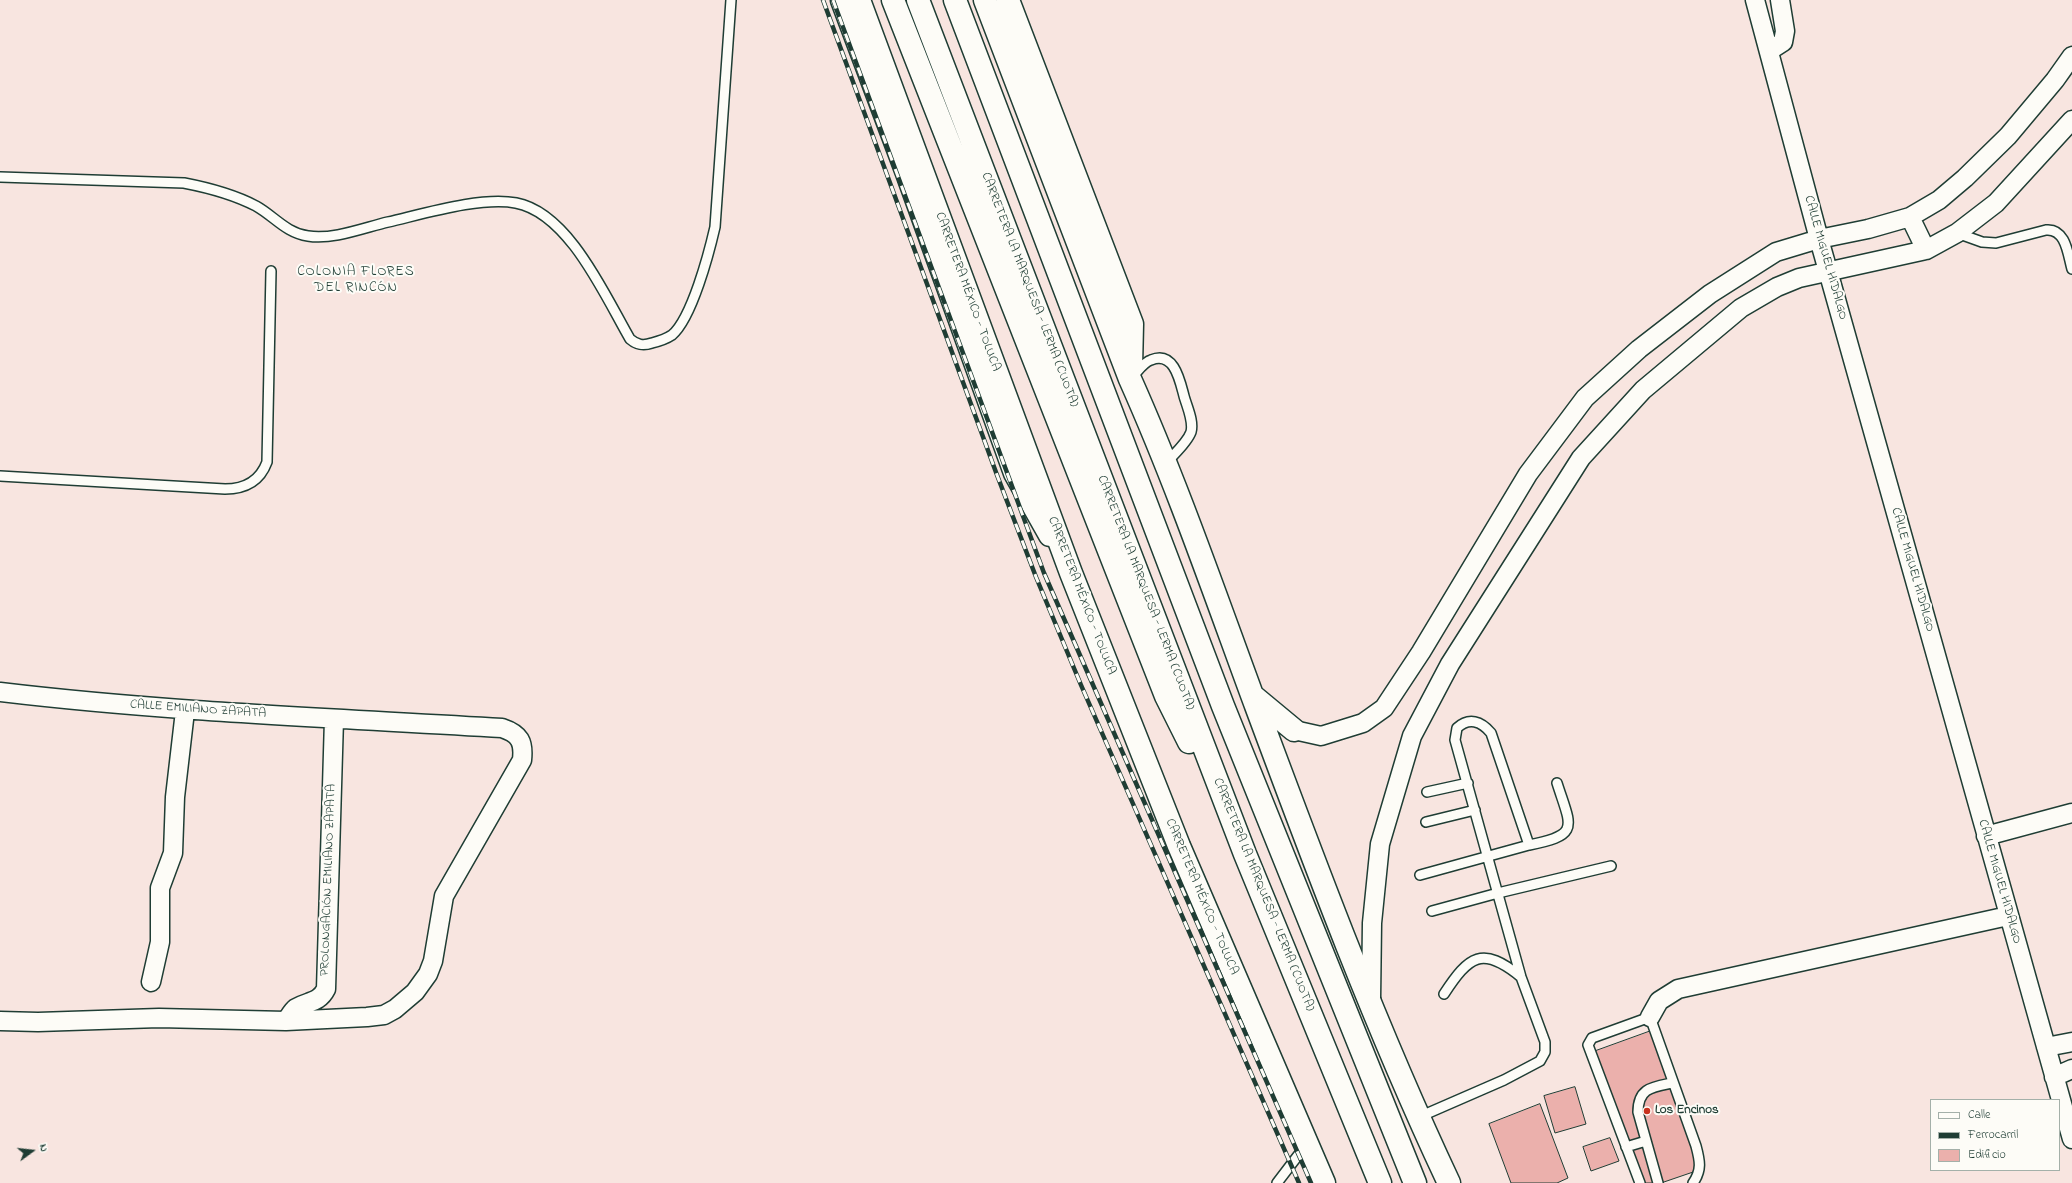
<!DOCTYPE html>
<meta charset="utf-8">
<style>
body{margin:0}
#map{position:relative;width:2072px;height:1183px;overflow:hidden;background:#f8e5e0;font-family:"Indie Flower",sans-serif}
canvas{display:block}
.legend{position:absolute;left:1930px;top:1099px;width:130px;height:72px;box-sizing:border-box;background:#fdfcf7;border:1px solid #a4b0a9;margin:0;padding:5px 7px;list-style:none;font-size:12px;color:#1f3d34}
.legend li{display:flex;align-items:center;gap:8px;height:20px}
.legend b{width:20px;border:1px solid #a4b0a9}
.north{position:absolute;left:12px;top:1131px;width:40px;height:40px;-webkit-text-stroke:3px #fdfcf7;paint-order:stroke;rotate:75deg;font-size:11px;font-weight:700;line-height:16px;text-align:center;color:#1f3d34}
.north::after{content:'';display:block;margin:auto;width:14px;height:18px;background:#1f3d34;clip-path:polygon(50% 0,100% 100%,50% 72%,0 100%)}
</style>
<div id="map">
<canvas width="2072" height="1183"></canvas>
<ul class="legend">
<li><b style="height:5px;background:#fdfcf7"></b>Calle</li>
<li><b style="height:5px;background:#1f3d34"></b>Ferrocarril</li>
<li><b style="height:11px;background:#ebb0ac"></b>Edificio</li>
</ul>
<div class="north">N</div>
</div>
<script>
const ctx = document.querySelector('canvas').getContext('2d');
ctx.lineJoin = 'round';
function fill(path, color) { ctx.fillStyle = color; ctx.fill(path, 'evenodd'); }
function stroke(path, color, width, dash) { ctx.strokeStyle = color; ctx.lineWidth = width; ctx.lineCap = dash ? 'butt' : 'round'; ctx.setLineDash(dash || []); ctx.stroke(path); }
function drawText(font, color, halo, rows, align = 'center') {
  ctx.font = font + ' "Indie Flower",sans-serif'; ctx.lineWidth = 4; ctx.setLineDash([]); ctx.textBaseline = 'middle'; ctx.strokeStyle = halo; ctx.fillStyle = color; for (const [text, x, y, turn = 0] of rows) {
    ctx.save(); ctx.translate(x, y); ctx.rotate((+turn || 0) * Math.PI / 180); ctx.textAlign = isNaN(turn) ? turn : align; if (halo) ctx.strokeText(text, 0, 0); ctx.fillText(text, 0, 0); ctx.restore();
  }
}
const building = new Path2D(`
 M1651 1031 1699 1170 1661 1183H1642L1593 1052Z
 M1575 1087 1586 1124 1555 1133 1544 1096Z
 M1540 1104 1568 1178 1557 1183H1511L1489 1124Z
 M1610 1138 1619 1161 1591 1171 1583 1147Z`);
fill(building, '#ebb0ac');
stroke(building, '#1f3d34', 1);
const service = new Path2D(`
 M0 177 184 183C210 188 233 194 256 206 274 216 286 233 308 236 333 240 363 228 388 222 423 214 482 196 516 203 569 213 605 296 630 339 637 345 643 346 652 343 660 341 666 339 672 335 692 318 709 253 715 227L731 0
 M1957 233 1982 242 1996 243 2046 230C2066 228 2068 255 2072 269
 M1133 376C1138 371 1144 362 1151 360 1174 350 1180 381 1184 396 1187 407 1194 421 1191 432 1187 443 1174 454 1166 463
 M0 476 225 489C245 489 260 481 267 462L271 271
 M1427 792 1468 783
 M1426 822 1475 810
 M1420 875 1529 845
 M1432 911 1498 893 1611 866
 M1444 994C1469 956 1482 945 1521 977
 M1419 1117 1504 1080 1540 1061 1545 1052V1042L1521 977 1455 740 1457 728C1469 717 1481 721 1491 733L1529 845C1581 835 1571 827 1557 783
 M1626 1147 1646 1141
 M1277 1183 1306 1145
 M1640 1183 1588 1045 1592 1038 1650 1017 1696 1146C1700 1161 1702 1170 1693 1183
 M1658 1183 1638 1112C1638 1088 1652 1087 1672 1083`);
const minor = new Path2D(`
 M1755 0 1819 239 2072 1139
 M1769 51 1783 42 1785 31 1780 0
 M1910 217 1926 250
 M0 692C167 712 335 718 502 728 520 734 524 742 522 760L444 896 433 961 428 974 415 992 395 1009 384 1015 367 1017 286 1021 159 1018 38 1022 0 1021
 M1294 730 1321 736 1363 723 1384 708 1421 652 1528 474 1585 398 1639 349 1710 294 1776 252 1819 239 1868 229 1910 217 1939 200 1965 178 2008 136 2055 80 2072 56
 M1986 836 2072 813
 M151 982 160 942V888L173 853 175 797 185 711
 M1371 1000 1372 923 1380 844 1412 736 1450 664 1581 458 1643 390 1741 308 1777 287 1799 278 1926 250 1957 233 1996 203 2072 120
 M1650 1017 1659 1001 1678 989 2008 916
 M286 1021C289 1017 292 1011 296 1008 308 1001 319 1003 326 989L334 719
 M2046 1047 2072 1042
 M2054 1077 2072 1069`);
const primary = new Path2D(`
 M842 0 907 173 1015 473 1050 535`);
const motorway = new Path2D(`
 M859 0 1071 573 1179 846 1324 1183
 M893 0 1166 696 1189 742
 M918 0 1245 854 1380 1183
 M955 0 1223 706 1415 1183
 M985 0 1130 379C1176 482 1213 589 1252 695 1313 859 1374 1024 1449 1183
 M1008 0 1132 324 1131 367
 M1253 696 1294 730`);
stroke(service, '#1f3d34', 12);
stroke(minor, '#1f3d34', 21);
stroke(primary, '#1f3d34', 25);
stroke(motorway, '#1f3d34', 25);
stroke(service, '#fdfcf7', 9);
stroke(minor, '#fdfcf7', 18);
stroke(primary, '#fdfcf7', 22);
stroke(motorway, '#fdfcf7', 22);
const rail = new Path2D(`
 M823 0 997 475 1036 577 1081 685 1299 1183
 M833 0 1044 573 1311 1183`);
stroke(rail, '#1f3d34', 4.5);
stroke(rail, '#fdfcf7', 3, [9]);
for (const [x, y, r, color] of [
 [1647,1111,4,"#c8321e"]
]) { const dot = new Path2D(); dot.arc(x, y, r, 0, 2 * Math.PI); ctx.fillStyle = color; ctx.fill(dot); stroke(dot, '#fdfcf7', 1.5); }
drawText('13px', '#1f3d34', '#fdfcf7', [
 ["CALLE MIGUEL HIDALGO",1825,258,74],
 ["CARRETERA LA MARQUESA - LERMA (CUOTA)",1029,290,69],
 ["CARRETERA MÉXICO - TOLUCA",967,292,70],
 ["CALLE MIGUEL HIDALGO",1912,570,74],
 ["CARRETERA LA MARQUESA - LERMA (CUOTA)",1145,593,69],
 ["CARRETERA MÉXICO - TOLUCA",1081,596,69],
 ["CALLE EMILIANO ZAPATA",198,710,4],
 ["PROLONGACIÓN EMILIANO ZAPATA",329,880,-88],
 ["CALLE MIGUEL HIDALGO",1999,882,74],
 ["CARRETERA LA MARQUESA - LERMA (CUOTA)",1263,895,68],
 ["CARRETERA MÉXICO - TOLUCA",1201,897,67]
]);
drawText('bold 13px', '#1f3d34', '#fdfcf7', [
 ["Los Encinos",1655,1111]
], 'left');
ctx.letterSpacing = '1px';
drawText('14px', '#1f3d34', '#fdfcf7', [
 ["COLONIA FLORES",356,273],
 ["DEL RINCÓN",356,289]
]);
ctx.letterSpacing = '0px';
</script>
